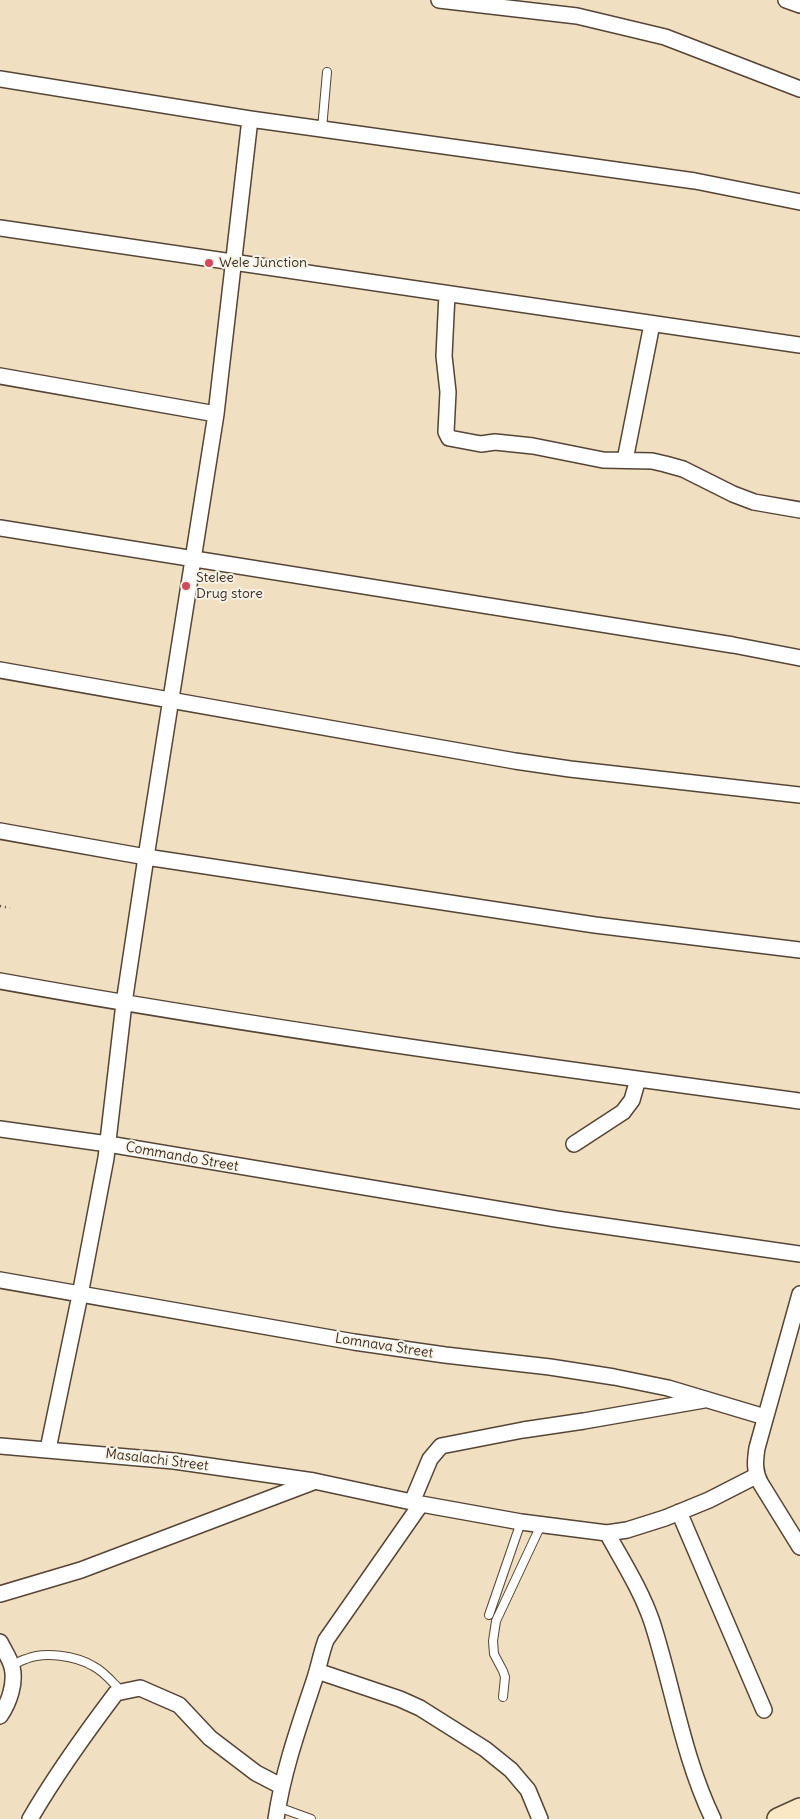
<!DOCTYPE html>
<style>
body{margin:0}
canvas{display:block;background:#f0dfc0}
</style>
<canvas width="800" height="1819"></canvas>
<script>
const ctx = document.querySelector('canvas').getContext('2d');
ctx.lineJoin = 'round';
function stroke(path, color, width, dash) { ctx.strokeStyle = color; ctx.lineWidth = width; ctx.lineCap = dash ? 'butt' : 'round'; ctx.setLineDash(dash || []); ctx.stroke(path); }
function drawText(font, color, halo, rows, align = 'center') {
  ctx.font = font + ' Delius,sans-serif'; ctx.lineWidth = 4; ctx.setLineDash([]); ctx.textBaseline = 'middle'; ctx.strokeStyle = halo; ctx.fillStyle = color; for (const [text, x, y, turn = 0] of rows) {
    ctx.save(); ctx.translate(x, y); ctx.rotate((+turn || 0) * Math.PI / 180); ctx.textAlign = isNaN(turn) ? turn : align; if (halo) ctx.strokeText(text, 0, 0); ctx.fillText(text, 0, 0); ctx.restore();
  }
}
const service = new Path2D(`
 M322 129 327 72
 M489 1615 521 1522
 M12 1666C16 1664 21 1660 26 1659 45 1651 76 1656 93 1666 105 1672 113 1683 122 1692
 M503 1697 505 1677 503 1671 494 1654 493 1641 496 1621 541 1525
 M278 1807 311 1819`);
const minor = new Path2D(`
 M439 0 577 16 665 37 800 89
 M786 0 800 5
 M0 79 250 119 695 181 800 202
 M0 228 800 345
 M447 294 444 356 448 392 446 432 449 438 481 444 495 442 533 446 603 460 652 461 665 464 683 469 733 494 754 502 800 510
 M0 376 216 414
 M625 460 652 324
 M0 528 733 645 800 658
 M0 670 515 761 570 769 800 795
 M0 831 146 857 595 925 800 950
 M0 981C265 1029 533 1065 800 1101
 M0 1129 108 1144 556 1219 800 1254
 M574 1144 623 1112 632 1100 638 1079
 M0 1280 354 1342 445 1355 550 1367 614 1377 668 1388 765 1417
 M800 1294 757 1448C755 1461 754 1472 761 1484L800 1547
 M0 1446 174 1461 314 1481 421 1504 521 1522 607 1533 627 1530 665 1518 709 1500 756 1476
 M48 1449 80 1295 106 1158 124 1003 146 857 216 414 250 119
 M412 1502 430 1459 441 1446 523 1430 584 1421 704 1400
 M679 1512 764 1710
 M607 1533C623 1562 641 1590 652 1622 673 1687 683 1757 713 1819
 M0 1594 81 1570 313 1482
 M0 1642C4 1650 10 1659 12 1667 16 1683 9 1703 0 1716
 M318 1669 320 1672 400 1699 420 1708 485 1749 511 1770 528 1790 540 1819
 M30 1819C56 1774 85 1734 116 1693L140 1688 179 1705 210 1738 256 1773 281 1786
 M276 1819C283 1771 299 1726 314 1681 319 1667 321 1653 326 1640L421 1504`);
const secondary = new Path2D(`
 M778 1819 800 1809`);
stroke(service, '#564536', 10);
stroke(minor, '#564536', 18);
stroke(secondary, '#564536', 24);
stroke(new Path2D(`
 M0 906 10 908`), '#564536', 2.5, [1, 4]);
stroke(service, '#fff', 8);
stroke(minor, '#fff', 15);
stroke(secondary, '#fae7c3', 21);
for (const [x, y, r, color] of [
 [209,263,5,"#d1495b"],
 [186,586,5,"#d1495b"]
]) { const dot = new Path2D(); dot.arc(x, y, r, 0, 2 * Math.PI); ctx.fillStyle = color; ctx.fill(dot); stroke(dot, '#f7f3e8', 2); }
drawText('14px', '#3b2a1e', '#f7f3e8', [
 ["Wele Junction",219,263],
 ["Stelee",196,578],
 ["Drug store",196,594]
], 'left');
drawText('14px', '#3b2a1e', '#f7f3e8', [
 ["Commando Street",182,1157,10],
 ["Lomnava Street",384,1346,9],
 ["Masalachi Street",157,1460,7]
]);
</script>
